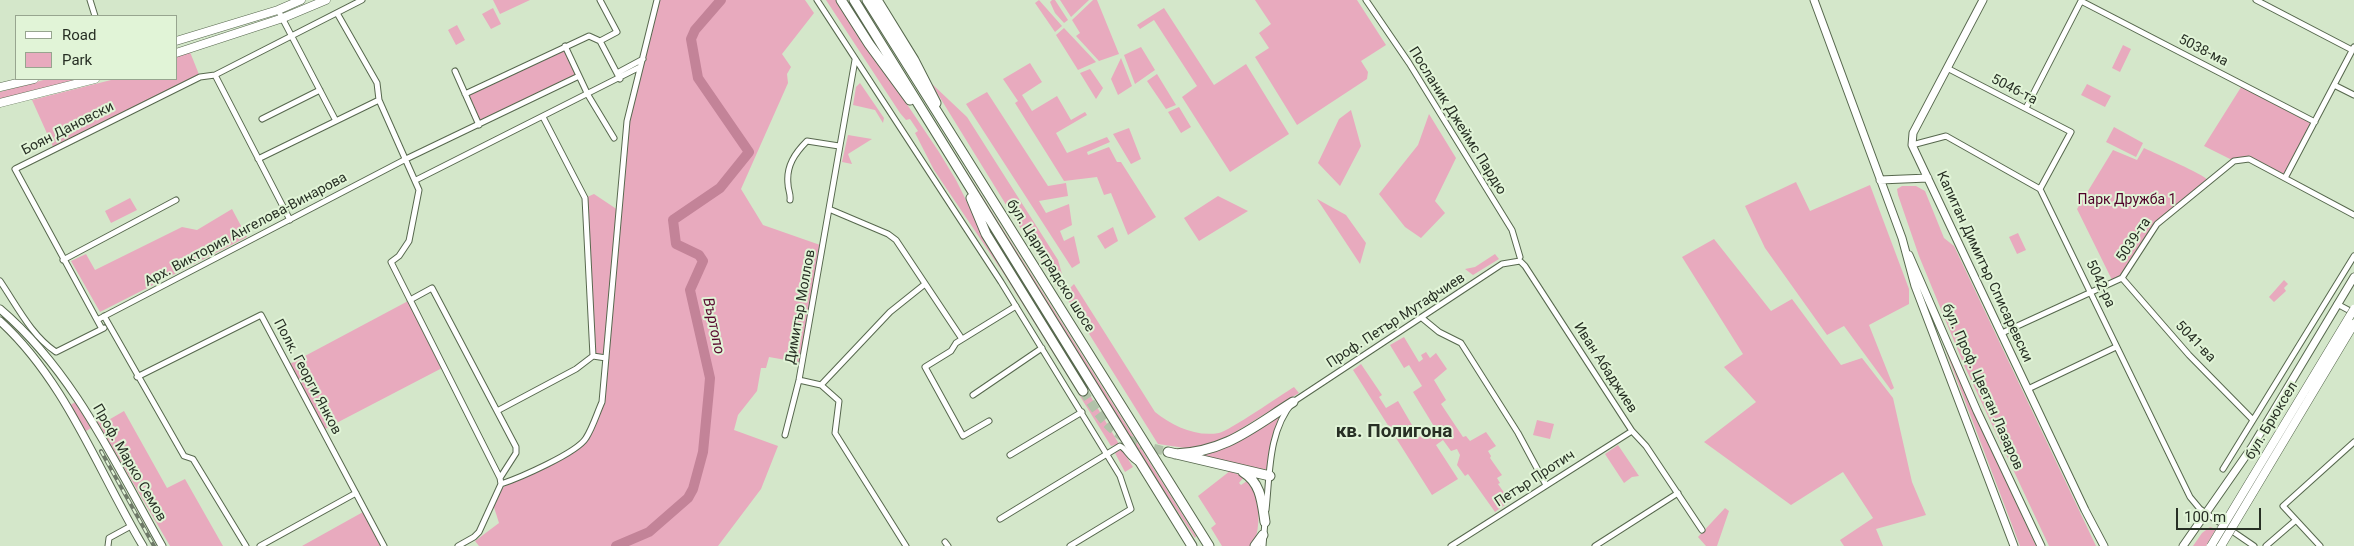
<!DOCTYPE html>
<meta charset="utf-8">
<style>
body{margin:0}
#map{position:relative;width:2354px;height:546px;overflow:hidden;background:#d4e7ca;font-family:Roboto,sans-serif}
canvas{display:block}
.legend{position:absolute;left:15px;top:15px;width:162px;height:65px;box-sizing:border-box;background:#e1f4d7;border:1px solid #97a58f;margin:0;padding:6px 9px;list-style:none;font-size:15px;color:#272f24}
.legend li{display:flex;align-items:center;gap:10px;height:25px}
.legend b{width:25px;border:1px solid #97a58f}
.scale{position:absolute;left:2176px;top:508px;width:85px;height:22px;box-sizing:border-box;border:2px solid #272f24;border-top:0;padding-left:6px;font-size:15px;line-height:18px;white-space:nowrap;color:#272f24;-webkit-text-stroke:4px #e1f4d7;paint-order:stroke}
</style>
<div id="map">
<canvas width="2354" height="546"></canvas>
<ul class="legend">
<li><b style="height:6px;background:#fff"></b>Road</li>
<li><b style="height:14px;background:#e8aabe"></b>Park</li>
</ul>
<div class="scale">100 m</div>
</div>
<script>
const ctx = document.querySelector('canvas').getContext('2d');
ctx.lineJoin = 'round';
function fill(path, color) { ctx.fillStyle = color; ctx.fill(path, 'evenodd'); }
function stroke(path, color, width, dash) { ctx.strokeStyle = color; ctx.lineWidth = width; ctx.lineCap = dash ? 'butt' : 'round'; ctx.setLineDash(dash || []); ctx.stroke(path); }
function drawText(font, color, halo, rows, align = 'center') {
  ctx.font = font + ' Roboto,sans-serif'; ctx.lineWidth = 4; ctx.setLineDash([]); ctx.textBaseline = 'middle'; ctx.strokeStyle = halo; ctx.fillStyle = color; for (const [text, x, y, turn = 0] of rows) {
    ctx.save(); ctx.translate(x, y); ctx.rotate((+turn || 0) * Math.PI / 180); ctx.textAlign = isNaN(turn) ? turn : align; if (halo) ctx.strokeText(text, 0, 0); ctx.fillText(text, 0, 0); ctx.restore();
  }
}
fill(new Path2D(`
 M493 0H530L500 14Z
 M657 0H805L814 13 782 54 791 67 787 74 788 83 741 189 763 225 823 246 803 363 769 357 766 368H761L757 391 738 415 734 430 778 446 761 489 718 546H479L475 541 499 523 493 504 498 493 506 485 560 458 586 438 602 402 606 358 593 356 585 198 594 194 618 210 627 121Z
 M826 0H837L939 152 956 180 985 238 992 233 996 238 1119 444 1111 446 1002 271 934 170 915 133 918 131 910 119 906 120 900 113Z
 M1039 0 1062 26 1055 32 1035 3Z
 M1052 0H1055L1068 20 1064 23 1055 13 1050 2Z
 M1060 0H1089L1071 17Z
 M1093 0H1097L1119 54 1099 61 1076 36 1080 33 1072 20Z
 M1255 0H1357L1386 45 1361 61 1368 72 1367 79 1297 125 1255 57 1269 48 1259 33 1271 24Z
 M493 8 501 24 491 29 482 14Z
 M1164 8 1214 85 1246 64 1289 134 1230 172 1182 97 1197 86 1154 20 1140 29 1137 25Z
 M457 25 465 40 456 45 448 30Z
 M1064 28 1096 62 1078 70 1056 35Z
 M2123 45 2131 49 2120 72 2112 68Z
 M565 46 579 76 479 125 465 94Z
 M1141 47 1155 70 1135 84 1124 55Z
 M190 52 200 77 54 149 32 100 115 79H176V57Z
 M1121 58 1132 86 1118 95 1111 79Z
 M1030 63 1042 82 1022 95 1032 111 1057 96 1071 120 1085 112 1087 115 1056 133 1067 153 1107 137 1110 142 1087 152 1088 155 1109 147 1117 162H1121L1156 217 1128 235 1111 193 1104 195 1097 177 1064 181 1015 103 1018 101 1003 79Z
 M1090 69 1103 88 1096 99 1080 73Z
 M1157 74 1176 105 1166 109 1147 81Z
 M47 79H82L0 99V92Z
 M860 83 884 118 883 123 875 110 853 105 856 87Z
 M931 83 967 117 1058 260 1062 274 1058 289Z
 M2087 84 2111 96 2105 107 2081 95Z
 M2243 84 2315 122 2285 178 2249 159 2234 161 2204 146Z
 M987 92 1048 186 1066 183 1068 196 1039 201 1046 213 1069 204 1072 225 1060 231 1064 241 1074 236 1080 263 1072 268 966 104Z
 M919 96 1196 536 1195 538 1156 479Z
 M1179 107 1191 127 1181 133 1168 112Z
 M1351 110 1361 146 1340 186 1318 163 1339 119Z
 M1429 114 1456 158 1435 201 1445 213 1421 238 1405 227 1379 194 1418 145Z
 M2114 127 2143 143 2136 157 2106 142Z
 M1129 128 1141 159 1131 164 1113 134Z
 M848 135 872 139 848 154 852 164 842 162Z
 M2144 148C2158 155 2202 173 2209 181L2157 224 2122 278 2113 282 2077 209 2113 150 2137 160Z
 M1796 182 1810 211 1870 185 1909 289V304L1869 325 1894 388 1891 390 1844 326 1827 335 1765 248 1745 206Z
 M1902 186H1916L1925 191 1944 238 1954 246 2096 546H2049L1964 365 1919 256 1898 195 1897 189Z
 M1218 196 1248 211 1199 241 1184 218Z
 M130 198 137 210 111 223 105 211Z
 M1317 199 1346 215 1366 243 1360 264Z
 M232 209 247 237 100 312 71 261 86 254 95 270 182 227 197 230Z
 M1113 227 1118 241 1105 249 1097 236Z
 M2018 233 2026 250 2017 254 2009 237Z
 M1714 239 1771 311 1792 299 1841 365 1862 358 1893 398 1912 482 1926 515 1876 529 1883 546H1844L1840 540 1873 518 1843 472 1791 505 1704 442 1756 402 1724 367 1743 354 1682 257Z
 M1495 254 1499 259 1473 275 1465 269 1475 267Z
 M2284 280 2288 284 2284 288 2286 291 2274 302 2269 297Z
 M1074 284 1155 412C1173 426 1195 437 1219 433 1229 431 1281 395 1294 387L1299 393 1221 441 1192 449 1158 444 1066 297V292Z
 M410 300 444 367 323 430 288 365Z
 M1404 337 1419 362 1423 359 1421 355 1426 352 1430 358 1436 353 1447 369 1434 380 1446 400 1441 404 1463 437 1466 436 1470 441 1486 432 1496 446 1488 451 1491 456 1490 458 1502 475 1497 478 1500 483 1498 484 1510 501 1495 512 1468 474 1465 476 1457 465 1460 455 1457 449 1451 451 1443 440 1436 445 1458 479 1432 495 1353 370 1361 364 1382 395 1379 397 1386 408 1398 401 1419 437 1435 428 1413 392 1422 386 1409 365 1404 368 1390 345Z
 M1944 346 2036 546H2020Z
 M75 402 91 428 83 433 69 406Z
 M124 411 167 488 185 479 223 546H170L97 421 102 418 105 422Z
 M1280 414 1272 437 1267 468 1264 471 1202 455 1227 447Z
 M1537 420 1554 424 1550 439 1533 435Z
 M1618 445 1639 476 1632 477 1624 483 1605 454Z
 M1120 450 1123 451 1133 467 1125 472 1115 453Z
 M1230 471 1244 477 1239 483 1241 485 1247 481 1252 485 1251 487 1255 494 1257 493C1259 505 1261 540 1250 546H1222L1211 528 1216 524 1198 496Z
 M1725 508 1729 511 1717 546H1706L1698 537Z
 M363 512 380 546H302Z
 M2210 527 2216 529 2206 546H2193L2202 533Z`), '#e8aabe');
stroke(new Path2D(`
 M616 546 649 532 688 498 693 489 703 452 709 390 710 378 690 290 703 261 699 255 676 244 673 220 720 188 749 152 698 78 691 39 695 30 721 0`), '#c38398', 10);
stroke(new Path2D(`
 M1083 391C1111 434 1118 440 1168 452`), '#b1c2a9', 9, [9, 4.5]);
const street = new Path2D(`
 M90 0 95 16
 M600 0 617 32 600 41
 M817 0 1001 282 1120 476 1131 509 1070 546
 M1366 0 1409 63 1512 230 1520 257
 M2256 0 2352 50
 M278 10 336 121
 M337 13 377 83 379 100 419 190 409 241 399 256 391 262 500 478 501 484 479 532 474 537 458 546
 M565 46 588 95 614 138
 M1947 68 2071 132 2040 189
 M455 71 479 125
 M617 73 643 59
 M215 75 290 220
 M2334 85 2354 95
 M465 94 589 36 600 41 620 79
 M2026 108 2081 1 2315 122
 M543 117 585 198 593 356
 M262 119 320 90
 M1912 145 1946 136 2040 189 2190 497 2200 509 2254 546
 M258 159 379 100
 M2285 178 2354 47
 M416 180 640 67
 M790 200C791 194 788 190 788 184 786 166 795 153 807 141L839 146
 M829 209 888 234 896 240 962 339
 M63 260 176 200
 M2122 278 2189 355 2253 420
 M0 281C17 306 31 335 56 352L104 328
 M410 300 432 288 516 447V453L500 478
 M2337 304 2354 313
 M104 316 184 456 193 459 246 546
 M1422 318 1439 332 1461 343 1518 433 1546 485
 M97 320 406 159 579 76
 M102 329 15 169 200 77 215 75 362 0
 M2002 333 2122 278 2157 224 2234 161 2249 159 2354 215
 M137 377 261 315 384 546
 M799 380 821 385 839 401 835 433 906 546
 M821 385 890 312 925 284
 M2028 389 2116 347
 M973 395 1042 348
 M497 411 576 369 593 356 606 358
 M989 421 963 436 925 367 951 351 956 343 1016 306
 M785 435 799 380 855 60
 M1010 455 1082 412
 M2223 469 2354 256
 M501 484C519 478 577 453 586 438 593 427 597 413 602 402L627 121 657 0
 M1266 510C1270 474 1268 431 1293 402L1502 264 1520 261 1525 266 1632 431 1646 446 1702 530
 M1000 519 1120 446C1126 448 1129 458 1139 463
 M945 542 948 546
 M108 546 109 538 131 526
 M260 546 356 493
 M1263 546 1265 521
 M1451 546 1632 431
 M1595 546 1678 493
 M2266 546 2296 520
 M2320 546 2283 506 2354 442`);
const secondary = new Path2D(`
 M1814 0 1902 238 1915 286 2014 546
 M1983 0 1913 133 1912 145 2085 510 2104 546
 M1880 180 1928 178
 M1909 255 1977 411 2041 546
 M0 309C74 372 115 463 162 546
 M0 321C66 381 98 471 143 546
 M2183 546 2252 447 2354 277`);
const primary = new Path2D(`
 M176 41 278 10 301 0
 M176 53 283 18 326 0
 M0 87 34 79
 M0 103 95 79`);
const highway = new Path2D(`
 M841 0 869 44 910 100
 M854 0 1192 546
 M867 0 1209 546
 M877 0 914 60 936 103
 M971 198 986 234 1083 391
 M1168 452 1270 476
 M1175 454C1226 452 1253 427 1293 402
 M1243 472C1261 483 1262 502 1265 522
 M1255 546 1263 535`);
stroke(street, '#57684e', 7);
stroke(secondary, '#57684e', 9);
stroke(primary, '#57684e', 9);
stroke(highway, '#57684e', 11);
stroke(street, '#fff', 5);
stroke(secondary, '#fff', 7);
stroke(primary, '#fff', 8);
stroke(highway, '#fff', 9);
const rail = new Path2D(`
 M101 451 154 546`);
stroke(rail, '#6e7a68', 4);
stroke(rail, '#e1f4d7', 2, [5.5]);
const primaryBridge = new Path2D(`
 M2211 546 2354 309
 M2221 546 2354 324`);
stroke(primaryBridge, '#57684e', 9, []);
stroke(primaryBridge, '#fff', 8);
drawText('14px', '#272f24', '#e1f4d7', [
 ["5038-ма",2203,51,27],
 ["5046-та",2014,90,27],
 ["Посланик Джеймс Пардю",1457,121,58],
 ["Боян Дановски",68,129,-27],
 ["Арх. Виктория Ангелова-Винарова",246,230,-28],
 ["5039-та",2134,240,-56],
 ["бул. Цариградско шосе",1050,266,58],
 ["Капитан Димитър Списаревски",1984,267,65],
 ["5042-ра",2100,284,65],
 ["Димитър Моллов",801,307,-80],
 ["Проф. Петър Мутафчиев",1396,321,-33],
 ["5041-ва",2195,342,46],
 ["Иван Абаджиев",1605,368,57],
 ["Полк. Георги Янков",307,377,62],
 ["бул. Проф. Цветан Лазаров",1982,387,66],
 ["бул. Брюксел",2272,421,-59],
 ["Проф. Марко Семов",129,463,60],
 ["Петър Протич",1535,479,-33]
]);
drawText('14px', '#500029', '#e1f4d7', [
 ["Парк Дружба 1",2127,200]
]);
drawText('italic 15px', '#58092f', '#e1f4d7', [
 ["Въртопо",713,326,78]
]);
drawText('bold 19px', '#272f24', '#e1f4d7', [
 ["кв. Полигона",1394,432]
]);
</script>
